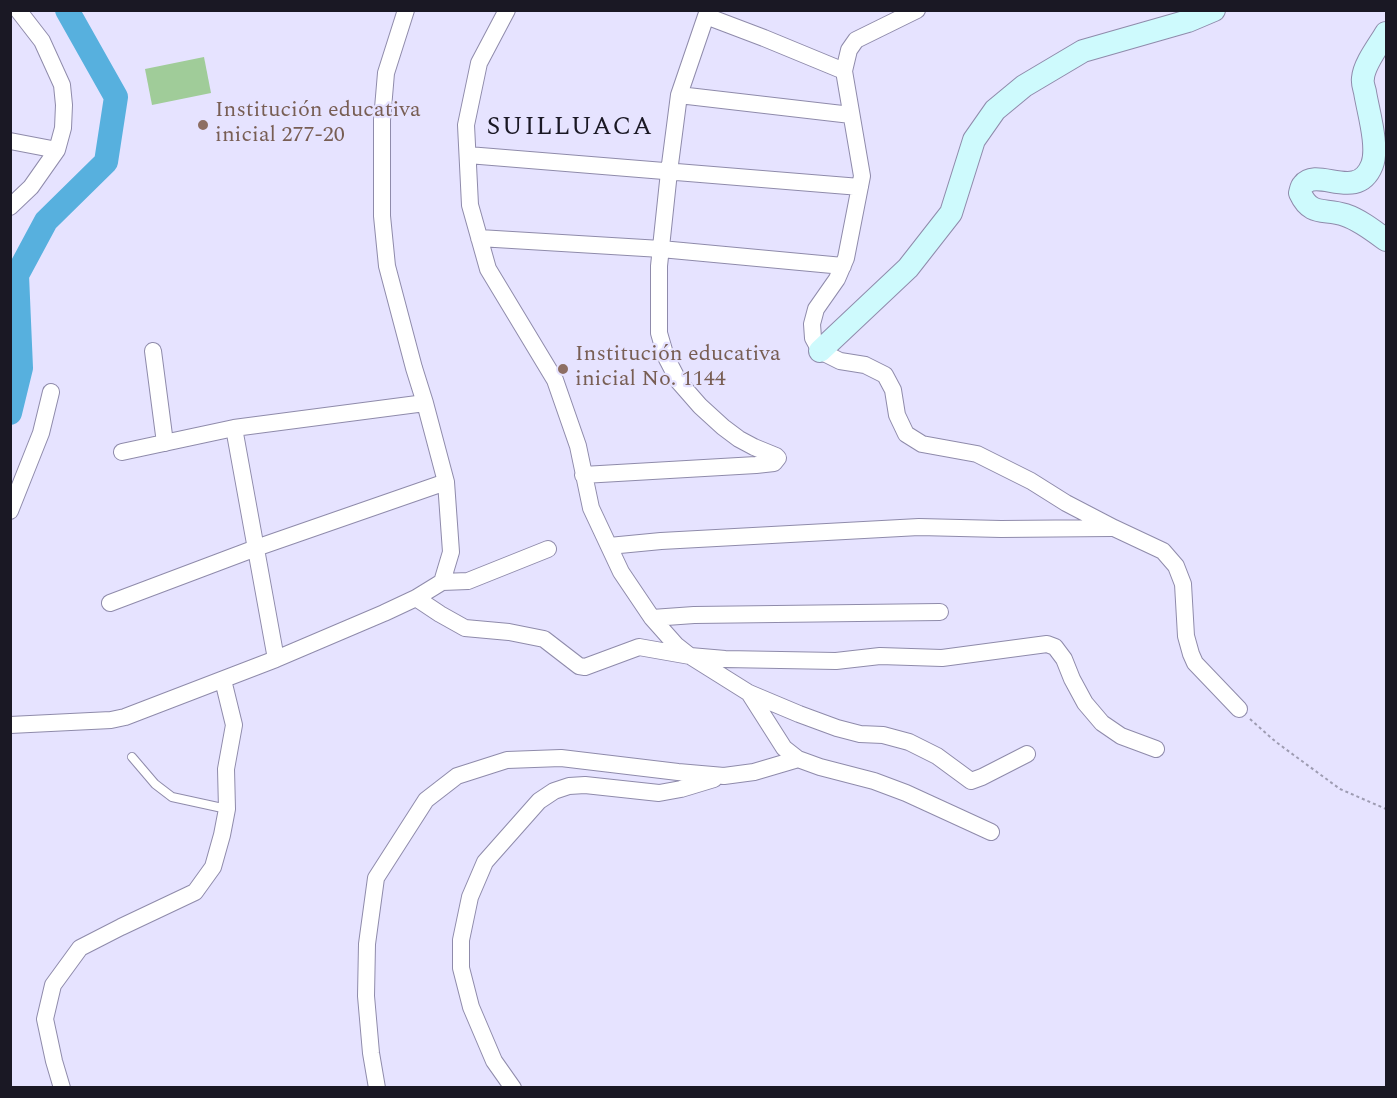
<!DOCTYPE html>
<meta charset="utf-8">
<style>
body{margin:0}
#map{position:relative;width:1397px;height:1098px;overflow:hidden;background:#e6e3ff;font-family:Spectral,serif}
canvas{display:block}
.frame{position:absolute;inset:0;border:12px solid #1a1824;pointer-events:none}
</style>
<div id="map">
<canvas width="1397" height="1098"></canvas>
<div class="frame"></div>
</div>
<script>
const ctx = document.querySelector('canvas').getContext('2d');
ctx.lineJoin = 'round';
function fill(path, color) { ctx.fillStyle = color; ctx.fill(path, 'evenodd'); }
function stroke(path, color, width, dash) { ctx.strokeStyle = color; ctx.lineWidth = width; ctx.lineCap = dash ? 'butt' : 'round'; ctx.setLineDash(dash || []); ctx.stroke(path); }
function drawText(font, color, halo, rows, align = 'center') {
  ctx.font = font + ' Spectral,serif'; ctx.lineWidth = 4.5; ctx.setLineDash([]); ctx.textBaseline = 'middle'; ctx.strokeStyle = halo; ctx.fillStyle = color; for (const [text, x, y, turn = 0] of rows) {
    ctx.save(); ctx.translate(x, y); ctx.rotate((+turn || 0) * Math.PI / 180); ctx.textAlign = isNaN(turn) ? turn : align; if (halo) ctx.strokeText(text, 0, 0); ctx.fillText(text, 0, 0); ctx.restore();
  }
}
fill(new Path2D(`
 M204 57 211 93 152 105 145 69Z`), '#a0cc99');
stroke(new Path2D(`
 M10 413 21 368 17 275 46 221 106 162 116 97 67 10`), '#57b0de', 24);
const lane = new Path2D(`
 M132 757 155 784 172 797 227 809`);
const street = new Path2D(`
 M507 10 479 63 466 125 470 205 488 269 555 380 578 446 591 508 621 572 652 618 676 645 690 656 749 693 799 714 837 728 860 734 883 735 909 742 937 756 971 781 982 777 1027 754
 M917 10 856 40 849 50 844 71 862 176 846 258 837 279 816 309 812 324 813 338 820 351 840 361 865 365 885 375 893 390 897 415 906 434 922 444 977 454 1031 481 1066 503 1114 528 1163 551 1176 566 1183 584 1186 636 1191 654 1195 663 1239 709
 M706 16 764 38 844 71
 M679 95 851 115
 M10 141 57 150
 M468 155 860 187
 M10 207 31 187 57 150 63 128 64 105 62 85 42 41 18 10
 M479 238 661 249 843 266
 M153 351 165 443
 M234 428 276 659
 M122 452 234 428 425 403
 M583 475 756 465 774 463 778 458 776 456 754 447 739 439 723 427 700 406 679 382 666 357 659 333V266L669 172 679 95 706 16 710 10
 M10 511 41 433 51 392
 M609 546 661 541 919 527 1001 529 1111 528
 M442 582 468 581 548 549
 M416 598 440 614 465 628 509 632 544 639 579 666 585 667 639 647 690 656 725 659 836 661 880 656 942 658 1047 644 1055 647 1064 659 1072 679 1085 703 1102 723 1121 736 1156 749
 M110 603 256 548 446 482
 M652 618 694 615 940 612
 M749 693 784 748 798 759 820 767 874 781 906 793 991 832
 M10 725 111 720 125 717 276 659 384 613 416 598 442 582 451 552 446 482 425 403 414 368 387 266 382 216V120L386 73 406 10
 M62 1088 54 1061 45 1019 53 985 80 948 121 927 195 892 213 867 222 835 227 809 226 769 234 725 223 680
 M377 1088 371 1053 366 996 367 944 376 878 426 800 457 776 507 760 561 758 678 772 724 776 754 772 798 759
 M513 1088 494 1061 471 1007 461 968V940L470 897 485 862 539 801 554 791 569 786 585 785 659 793 681 789 714 779`);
const secondary = new Path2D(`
 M1386 33C1379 45 1364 64 1363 78 1362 82 1364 88 1365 92 1368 111 1379 147 1372 165 1357 203 1317 166 1303 185 1301 187 1301 190 1300 193 1311 217 1324 208 1345 215 1360 220 1374 231 1386 240
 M820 351 908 268 951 213 974 140 995 110 1024 86 1083 51 1188 21 1214 10`);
stroke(lane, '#8f8bab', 10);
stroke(street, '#8f8bab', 18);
stroke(secondary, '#8f8bab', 24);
stroke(new Path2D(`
 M1250 719 1276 742 1340 789 1386 809`), '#9e9cb2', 2, [3, 3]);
stroke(lane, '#fff', 8);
stroke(street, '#fff', 16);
stroke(secondary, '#cefafd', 22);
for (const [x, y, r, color] of [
 [203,125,6,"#8d6e63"],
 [563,369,6,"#8d6e63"]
]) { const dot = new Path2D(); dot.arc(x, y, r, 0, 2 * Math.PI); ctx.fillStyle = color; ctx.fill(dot); stroke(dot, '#e6e3ff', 2); }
drawText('22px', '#785e54', '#e6e3ff', [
 ["Institución educativa",215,112],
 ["inicial 277-20",215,137],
 ["Institución educativa",575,356],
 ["inicial No. 1144",575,381]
], 'left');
ctx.letterSpacing = '1.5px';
drawText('26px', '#1a1824', '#e6e3ff', [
 ["SUILLUACA",570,129]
]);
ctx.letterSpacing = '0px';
</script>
